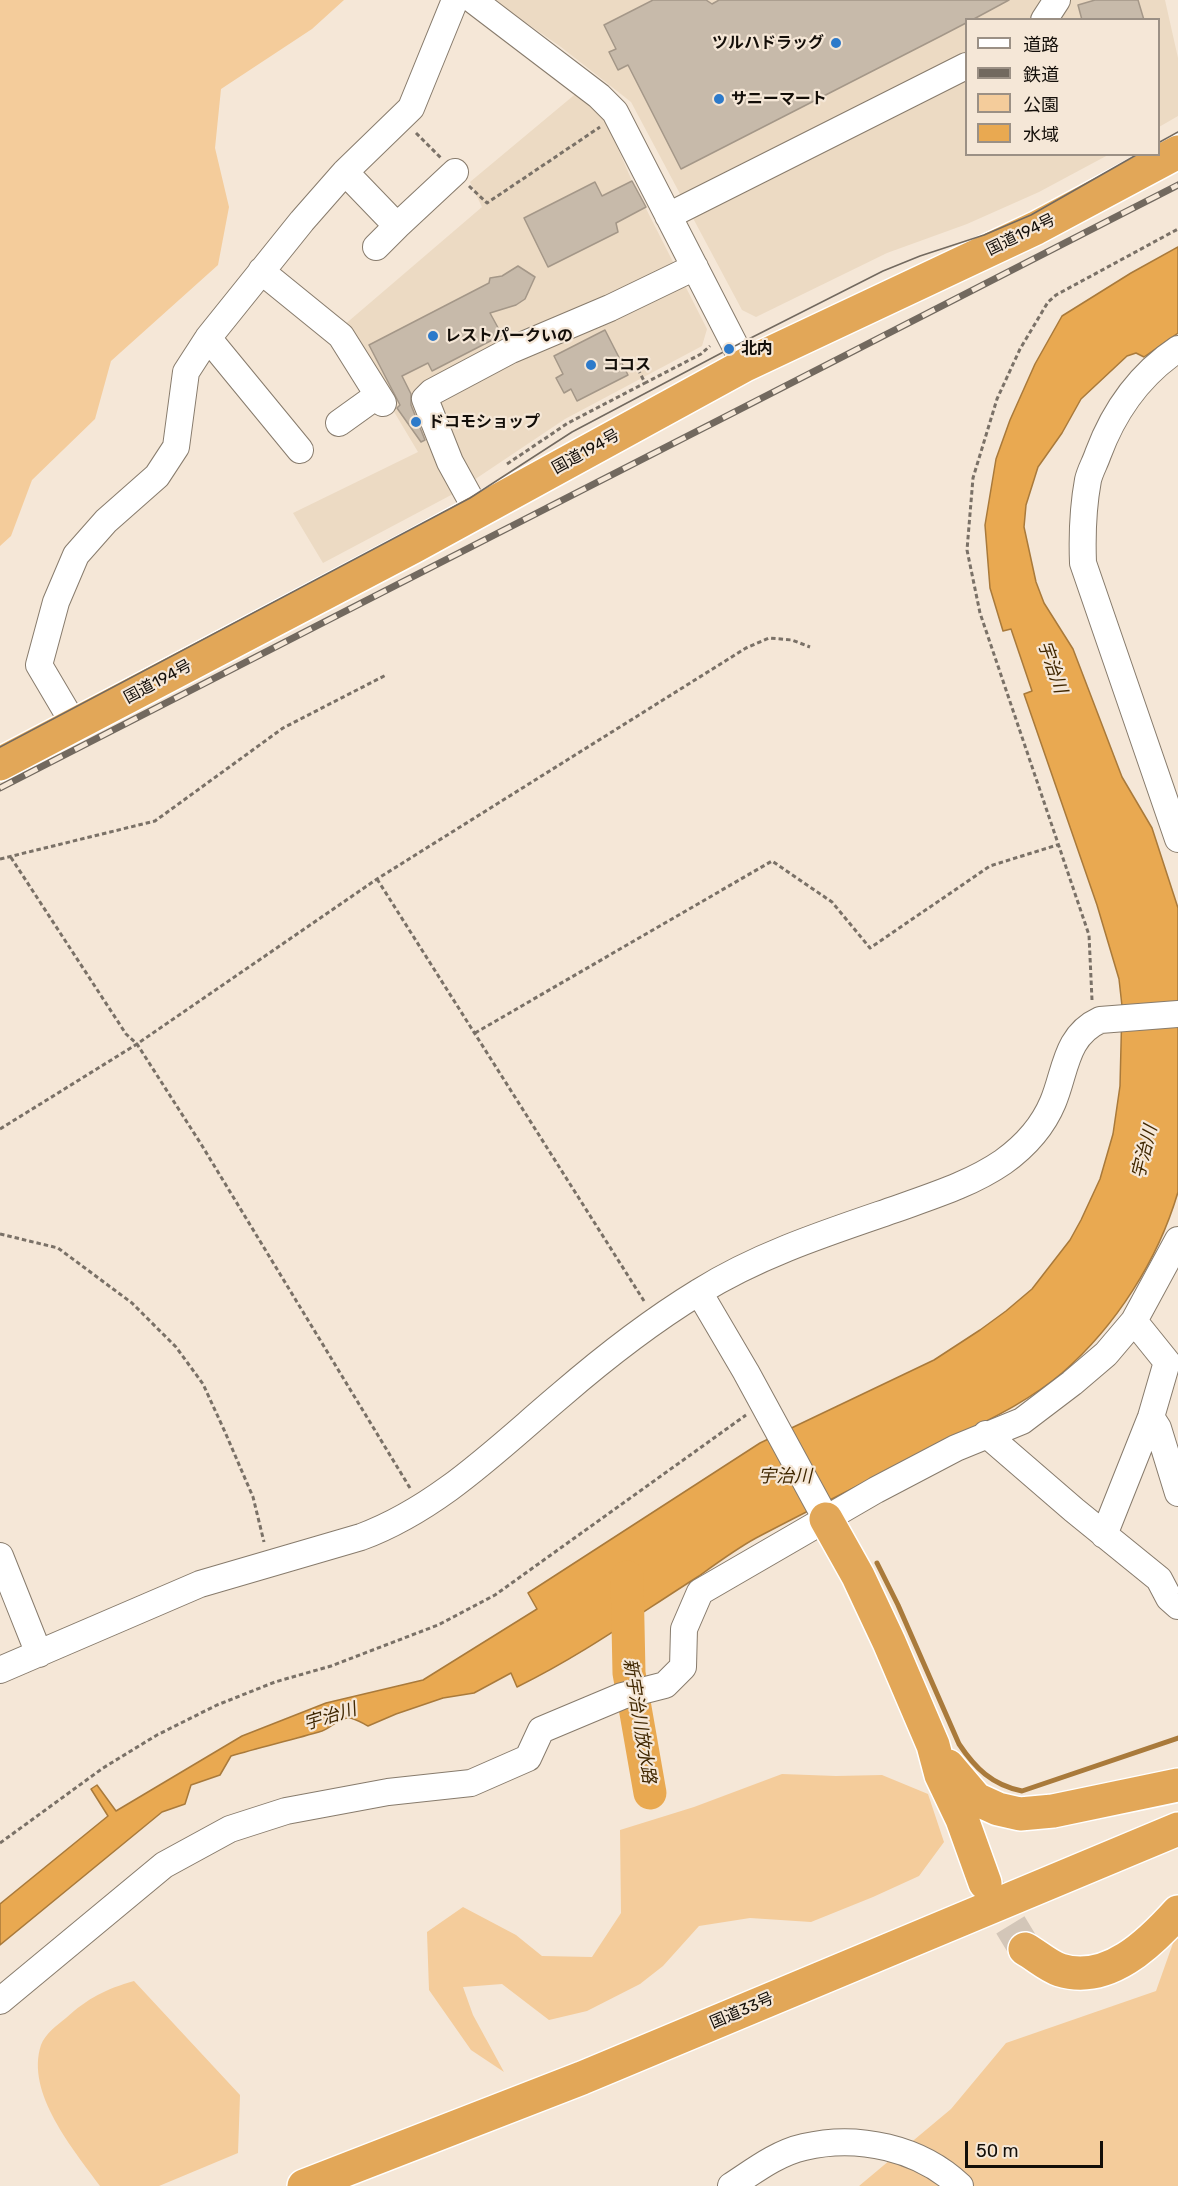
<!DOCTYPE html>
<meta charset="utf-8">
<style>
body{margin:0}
#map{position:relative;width:1178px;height:2186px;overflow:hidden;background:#f5e7d7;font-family:Rubik,"Noto Sans JP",sans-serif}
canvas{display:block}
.legend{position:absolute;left:965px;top:18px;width:195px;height:138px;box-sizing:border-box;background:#f5e7d7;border:2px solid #9b9085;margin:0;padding:8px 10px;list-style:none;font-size:18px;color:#130e09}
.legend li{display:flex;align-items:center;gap:12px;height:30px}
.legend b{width:30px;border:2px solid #9b9085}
.scale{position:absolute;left:965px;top:2141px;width:138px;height:27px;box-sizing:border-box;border:3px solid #130e09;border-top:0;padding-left:8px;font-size:18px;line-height:21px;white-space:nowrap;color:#130e09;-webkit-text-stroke:4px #f5e7d7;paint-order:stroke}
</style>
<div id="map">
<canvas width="1178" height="2186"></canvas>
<ul class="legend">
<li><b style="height:8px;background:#fff"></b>道路</li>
<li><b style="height:8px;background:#72695f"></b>鉄道</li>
<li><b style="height:16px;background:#f4cc9b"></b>公園</li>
<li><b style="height:16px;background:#e9a951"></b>水域</li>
</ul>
<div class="scale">50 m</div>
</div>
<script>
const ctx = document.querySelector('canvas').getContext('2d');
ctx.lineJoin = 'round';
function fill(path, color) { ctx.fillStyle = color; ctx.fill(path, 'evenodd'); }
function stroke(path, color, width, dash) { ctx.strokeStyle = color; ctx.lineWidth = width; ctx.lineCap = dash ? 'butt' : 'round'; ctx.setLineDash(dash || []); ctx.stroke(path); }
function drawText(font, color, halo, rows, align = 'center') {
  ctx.font = font + ' Rubik,"Noto Sans JP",sans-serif'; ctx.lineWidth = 4.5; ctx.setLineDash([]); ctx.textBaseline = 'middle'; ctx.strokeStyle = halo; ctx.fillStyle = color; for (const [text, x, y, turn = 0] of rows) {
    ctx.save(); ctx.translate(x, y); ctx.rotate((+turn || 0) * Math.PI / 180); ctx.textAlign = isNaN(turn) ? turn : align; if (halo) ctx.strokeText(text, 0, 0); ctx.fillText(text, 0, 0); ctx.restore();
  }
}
fill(new Path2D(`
 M493 0H1165L1178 58V116L1159 127 1158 20H966V154L1108 155 1039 192 967 224 887 253 756 317 742 310 631 102 561 47Z
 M579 91 607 123 632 181 707 329 702 346 565 419 453 494 323 563 293 513 418 452 343 326 482 207 470 182Z`), '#ecdac3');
fill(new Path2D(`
 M0 0H344L312 29 221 89 215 148 229 207 218 265 111 361 95 419 32 480 11 536 0 546Z
 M782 1774 836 1776 882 1775 928 1794 944 1842 919 1876 873 1897 811 1922 750 1918 699 1926 663 1966 640 1984 587 2011 549 2020 502 1984 463 1987 473 2015 504 2072 471 2050 429 1990 427 1932 463 1907 516 1935 542 1956 592 1957 621 1913 620 1830 694 1807Z
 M1178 1929V2186H859L951 2109 1006 2043 1156 1991Z
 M134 1981 240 2095 238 2153 159 2186H100C74 2150 25 2093 41 2045 45 2034 57 2025 66 2018 88 1998 106 1989 134 1981Z`), '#f4cc9b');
const water = new Path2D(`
 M1178 247V333L1144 357 1136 353 1127 356 1081 399 1062 433 1038 467 1026 505 1024 527 1036 582 1044 603 1073 649 1122 777 1152 828 1178 908V1192C1158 1260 1116 1326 1062 1373 1027 1403 982 1423 941 1444 879 1475 817 1506 756 1538 736 1549 717 1563 699 1576 639 1614 581 1656 517 1687L511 1673 474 1693 443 1698 396 1714 368 1726C362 1723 354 1717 347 1718 336 1720 331 1728 322 1731 292 1740 261 1747 231 1756L220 1775 191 1785 185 1804 162 1812 0 1945V1904L108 1816 91 1789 97 1785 116 1811 242 1736 326 1703 423 1680 537 1609 528 1593 760 1443 934 1360 980 1330 1006 1311 1032 1289 1070 1240 1081 1220 1100 1179 1113 1134 1120 1086 1122 1006 1119 979 1097 905 1024 694 1032 691 1011 629 1003 631 990 588 985 525 996 459 1010 420 1035 364 1062 316 1131 273Z`);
fill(water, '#e9a951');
stroke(water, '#a97a3b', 1.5);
stroke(new Path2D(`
 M877 1563 898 1605 959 1744C975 1768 992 1785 1022 1791L1178 1738`), '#a97a3b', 5);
stroke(new Path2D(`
 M627 1577 629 1673 650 1793`), '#e9a951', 33);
const building = new Path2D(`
 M653 0H706L712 4 719 0H1009L972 20H966V23L941 36 681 169 628 65 618 70 609 52 616 49 604 25Z
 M1095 0H1138L1144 20H1082L1078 5Z
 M632 181 646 207 616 223 618 232 548 267 524 218 595 182 602 196Z
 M518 266 535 277 525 299 516 305 490 313 502 335 432 371 428 363 402 376 411 394V405L425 440 421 442 397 408 400 405 369 345 489 283 490 278 502 276Z
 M605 330 628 375 577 401 571 389 564 393 556 378 563 374 554 356Z`);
fill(building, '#c7baaa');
stroke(building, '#a49788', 1.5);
stroke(new Path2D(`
 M985 1883 1025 1949`), '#d3c6b8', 33, [33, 16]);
const minor = new Path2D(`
 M473 0 599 96 615 112 745 365
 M1044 20 1057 0
 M345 172 397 226 455 172
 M668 216 966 66
 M376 247 397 226
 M261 271 341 336 383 403
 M208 338 300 450
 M1178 349C1139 375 1114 411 1098 454 1095 463 1090 471 1088 480 1083 507 1082 536 1083 563L1178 839
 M339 423 378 395
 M477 511 450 462 425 399 432 392 511 350 610 308 695 267
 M75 726 39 665 56 602 76 555 106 521 157 476 176 447 186 372 208 338 302 221 345 172 411 108 455 0
 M699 1292 746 1372 826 1519
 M1151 1417 1158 1428 1178 1493
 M986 1434 1074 1510 1159 1579 1169 1598 1178 1606
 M1104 1535 1151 1417 1167 1362 1134 1321
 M0 1556 39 1654
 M0 1670 200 1584 361 1537C439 1508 498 1448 561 1395 605 1357 650 1322 699 1292 760 1254 829 1232 896 1209 932 1196 971 1184 1003 1162 1024 1147 1043 1126 1053 1102 1066 1071 1065 1036 1100 1020L1178 1014
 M0 2001 164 1865 230 1829 286 1811 388 1792 471 1783 528 1758 541 1730 622 1696 665 1685 683 1667 684 1629 700 1592 876 1490 956 1448 1022 1421 1072 1383 1106 1354 1134 1321 1178 1240
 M731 2186C754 2171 777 2153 804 2147 858 2134 920 2148 960 2186`);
const highway = new Path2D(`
 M0 764 413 547 745 365 1036 228 1178 152
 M826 1519 858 1576 889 1642 933 1745 941 1775 962 1819 985 1883
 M948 1766 976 1799 998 1809 1020 1814 1053 1811 1178 1785
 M1025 1949C1036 1955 1048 1966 1060 1970 1108 1985 1150 1943 1178 1912
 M304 2186 582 2078 1178 1829`);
stroke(minor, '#877b6c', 28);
stroke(highway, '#fff', 36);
stroke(new Path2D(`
 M416 133 441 158
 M469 186 487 203 600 127
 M638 369 645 383 701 354 710 346
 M507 464 568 423 645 383
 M0 859 155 821 283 728 386 675
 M377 879 644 1301
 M1092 1000 1089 935 980 613 967 550 973 478 997 399 1020 349 1048 302 1056 295 1178 229
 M475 1033 772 861 832 902 870 948 990 866 1057 845
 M0 1129 137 1044 126 1034 10 856
 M0 1234 58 1248 132 1303 176 1347 203 1384 225 1432 253 1497 264 1542
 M410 1488 201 1144 137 1044 377 879 746 648 769 638 792 640 810 647
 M0 1843 103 1768 157 1735 217 1705 275 1682 331 1666 438 1625 495 1595 746 1415`), '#7a7167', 3, [4.5, 3]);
stroke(minor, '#fff', 26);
stroke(highway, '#e2a758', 33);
stroke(new Path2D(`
 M1158 143 1178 132
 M0 747 470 498 572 432 729 349 883 271 920 256 984 235 1031 215 1138 154`), '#72695f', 1.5);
const rail = new Path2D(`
 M0 788 1178 185`);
stroke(rail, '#72695f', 7);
stroke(rail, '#f5e7d7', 4.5, [14]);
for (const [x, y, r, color] of [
 [836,43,6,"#2d7aca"],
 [719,99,6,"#2d7aca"],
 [433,336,6,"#2d7aca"],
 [729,349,6,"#2d7aca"],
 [591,365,6,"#2d7aca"],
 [416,422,6,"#2d7aca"]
]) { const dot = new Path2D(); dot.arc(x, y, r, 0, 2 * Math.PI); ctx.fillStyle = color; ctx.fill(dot); stroke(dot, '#f5e7d7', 2); }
drawText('bold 16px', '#130e09', '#f5e7d7', [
 ["ツルハドラッグ",824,43,"right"],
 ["サニーマート",731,99],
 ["レストパークいの",445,336],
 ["北内",741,349],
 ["ココス",603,365],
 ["ドコモショップ",428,422]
], 'left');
drawText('16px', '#130e09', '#f5e7d7', [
 ["国道194号",1021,235,-26],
 ["国道194号",586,452,-29],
 ["国道194号",158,682,-28],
 ["国道33号",742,2011,-23]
]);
drawText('italic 18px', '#402700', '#f5e7d7', [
 ["宇治川",1052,667,71],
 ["宇治川",1145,1152,-76],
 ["宇治川",785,1477],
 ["宇治川",330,1717,-17],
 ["新宇治川放水路",639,1721,81]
]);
</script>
